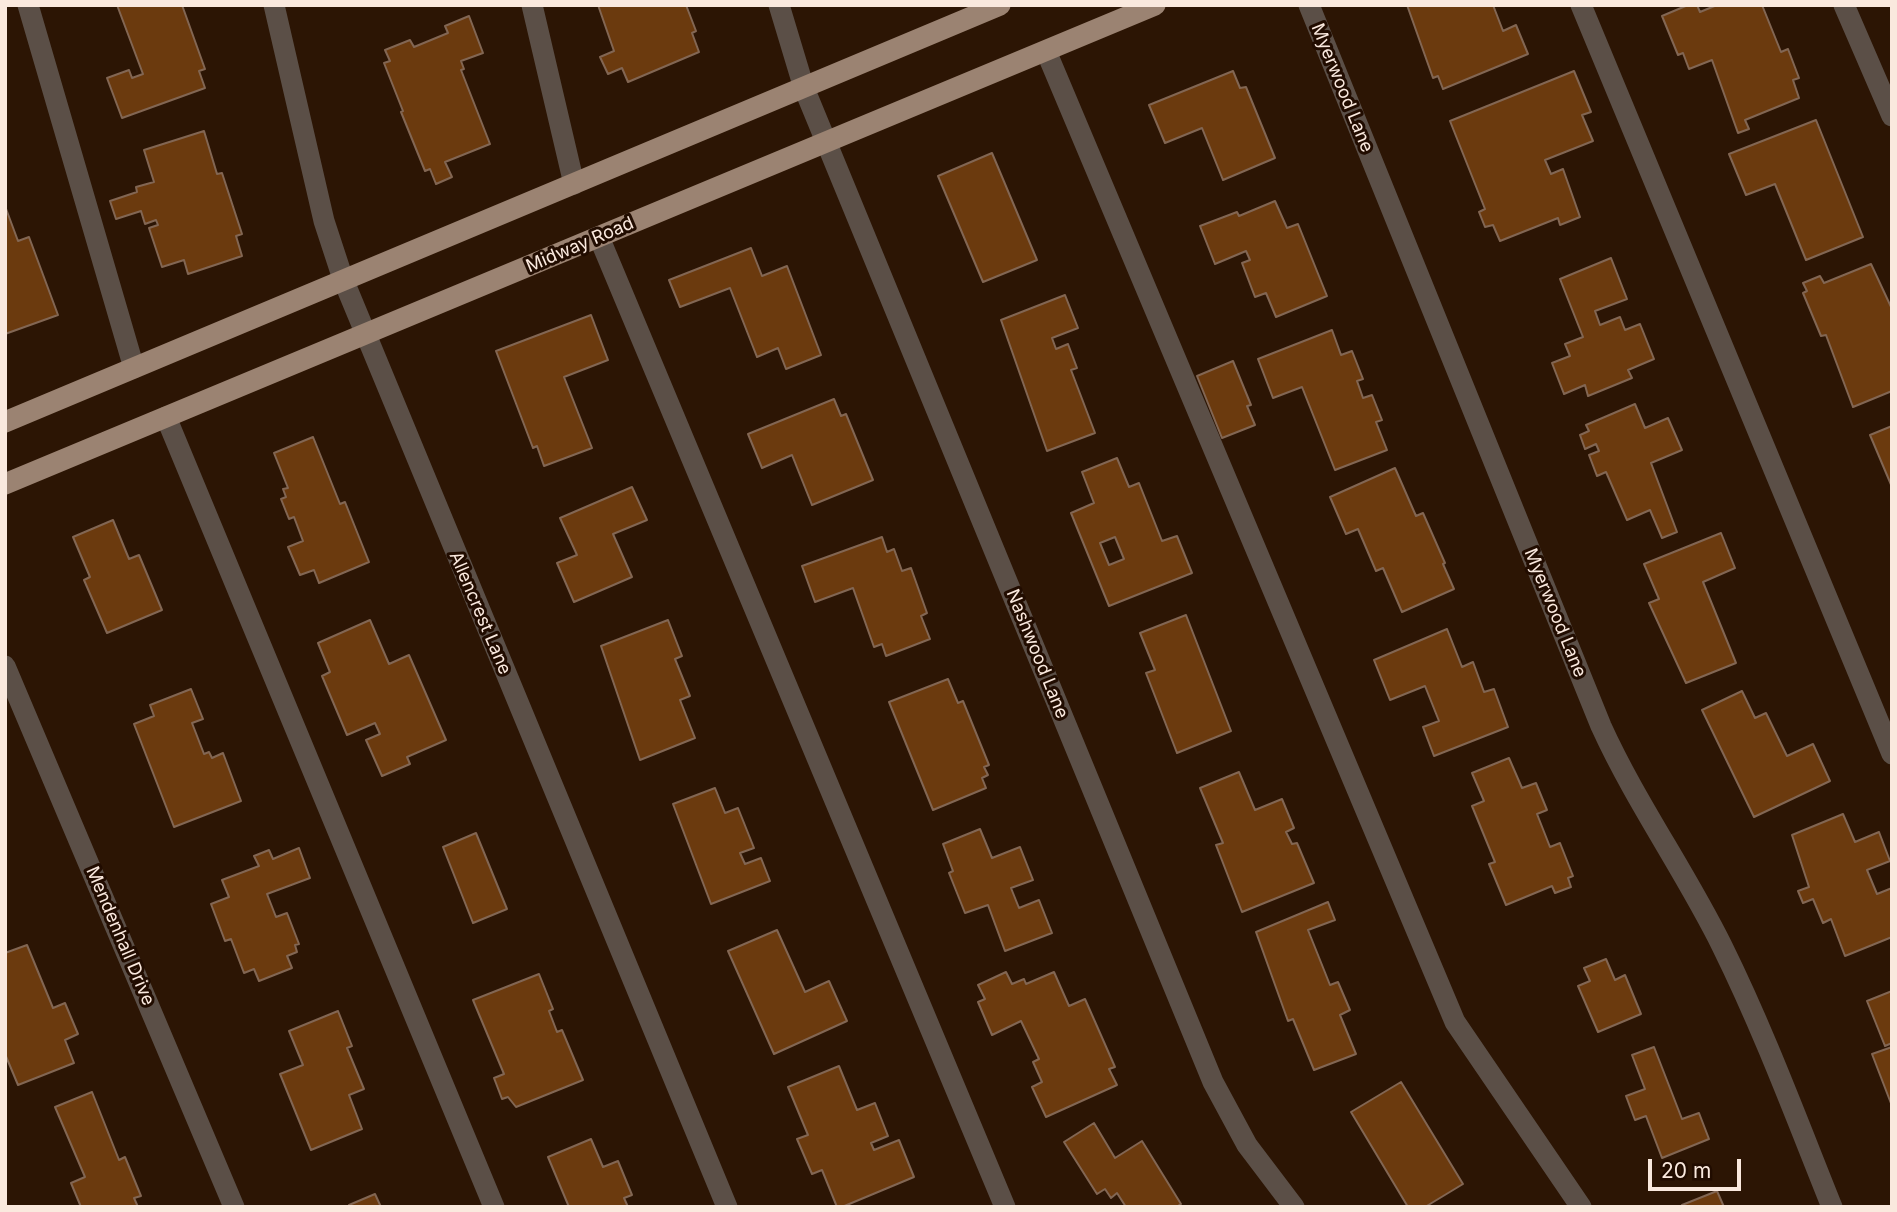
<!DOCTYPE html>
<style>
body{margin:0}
#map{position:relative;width:1897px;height:1212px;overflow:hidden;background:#2c1504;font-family:Inter,sans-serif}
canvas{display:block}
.frame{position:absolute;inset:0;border:7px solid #fae9de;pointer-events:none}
.scale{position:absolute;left:1648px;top:1159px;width:93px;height:32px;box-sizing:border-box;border:4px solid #fae9de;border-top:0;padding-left:9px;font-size:21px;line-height:24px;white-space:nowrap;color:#fae9de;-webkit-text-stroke:5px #210c00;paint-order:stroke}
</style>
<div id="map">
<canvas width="1897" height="1212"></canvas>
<div class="frame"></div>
<div class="scale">20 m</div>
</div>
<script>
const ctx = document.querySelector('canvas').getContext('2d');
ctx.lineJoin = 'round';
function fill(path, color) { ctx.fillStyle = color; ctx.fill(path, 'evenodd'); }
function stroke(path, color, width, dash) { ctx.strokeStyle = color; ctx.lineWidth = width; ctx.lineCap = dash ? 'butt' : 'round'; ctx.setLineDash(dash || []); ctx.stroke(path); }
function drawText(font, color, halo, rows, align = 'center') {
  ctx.font = font + ' Inter,sans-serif'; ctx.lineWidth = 6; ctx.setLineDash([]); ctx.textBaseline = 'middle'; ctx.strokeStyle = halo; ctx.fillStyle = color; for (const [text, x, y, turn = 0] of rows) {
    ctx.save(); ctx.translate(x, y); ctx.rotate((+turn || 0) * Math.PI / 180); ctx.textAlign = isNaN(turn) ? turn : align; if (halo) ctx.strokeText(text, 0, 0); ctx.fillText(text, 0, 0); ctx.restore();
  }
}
const building = new Path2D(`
 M117 5H182L205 69 199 71 205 88 122 118 107 78 129 70 132 78 143 74Z
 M598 5H686L696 31 692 33 699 52 628 82 622 68 608 74 600 57 614 51Z
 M1407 5H1493L1503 31 1516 25 1528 54 1443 89 1438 76 1433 78Z
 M1688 5H1697L1700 12 1717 5H1762L1781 52 1788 49 1799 78 1793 80 1799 98 1745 120 1749 129 1738 133 1712 60 1689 69 1683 53 1678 55 1662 16Z
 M469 16 483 53 461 61 464 69 461 70 490 144 445 162 452 177 436 184 430 169 425 171 401 112 403 111 384 63 390 61 385 50 410 40 414 47 448 33 445 26Z
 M1233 71 1240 88 1246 87 1275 158 1223 180 1202 128 1165 143 1149 105Z
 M1574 71 1591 112 1582 115 1593 141 1545 160 1551 174 1563 169 1580 217 1560 225 1558 218 1500 241 1493 225 1485 227 1479 212 1485 209 1450 121Z
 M1816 120 1863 237 1806 260 1775 184 1746 195 1729 154Z
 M204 131 217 174 222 173 242 234 236 236 242 256 188 274 184 260 162 267 149 228 158 225 156 220 145 224 141 211 116 219 110 201 137 192 136 187 154 182 144 150Z
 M992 153 1037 260 983 282 938 176Z
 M1275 201 1287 228 1298 224 1327 296 1276 317 1266 293 1255 297 1242 263 1250 260 1246 251 1215 264 1200 226 1237 212 1239 216Z
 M5 206 18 241 29 237 58 315 5 334Z
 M751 248 762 276 787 266 821 355 786 369 778 348 757 357 730 288 680 307 669 280Z
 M1611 258 1627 299 1595 311 1600 325 1620 317 1625 330 1640 324 1654 359 1628 370 1632 378 1588 396 1585 385 1564 394 1552 363 1570 356 1565 344 1583 337 1560 279Z
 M1871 264 1892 309V391L1853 407 1826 335 1821 336 1803 293 1807 291 1803 283 1820 276 1824 283Z
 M1065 295 1078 328 1052 338 1056 349 1068 344 1077 368 1071 370 1095 433 1047 451 1001 320Z
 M591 315 608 360 564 377 592 448 544 466 537 446 533 448 496 351Z
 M1332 330 1341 355 1352 351 1363 379 1357 381 1363 398 1372 395 1382 420 1376 422 1387 450 1335 470 1302 387 1273 398 1258 359Z
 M1233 361 1251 405 1247 406 1255 425 1222 438 1197 376Z
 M834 399 841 416 846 414 873 480 812 505 792 455 762 468 748 434Z
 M1635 404 1645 428 1668 418 1682 450 1651 463 1677 532 1662 538 1650 510 1627 520 1606 472 1597 476 1589 455 1599 451 1596 444 1585 449 1580 435 1589 431 1586 425Z
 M1892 426V487L1870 435Z
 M313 437 340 504 345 502 369 562 319 583 314 570 300 575 288 547 303 541 294 517 289 519 281 499 286 497 283 489 288 488 274 453Z
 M1117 458 1129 487 1139 483 1162 541 1177 536 1192 573 1109 606 1071 513 1094 503 1082 472ZM1115 537 1124 559 1109 565 1100 543Z
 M1395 468 1416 516 1423 513 1445 563 1443 564 1454 589 1402 612 1383 568 1376 571 1358 529 1346 534 1330 497Z
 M632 487 647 520 613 534 632 577 574 602 557 563 577 555 560 518Z
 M113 520 129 559 139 555 162 610 107 633 84 580 90 577 73 537Z
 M1721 533 1735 568 1703 582 1736 663 1686 683 1649 603 1659 599 1644 564Z
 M882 537 887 552 894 549 902 571 911 568 927 613 921 616 930 639 886 656 882 644 874 647 853 588 815 602 802 566Z
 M1186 615 1231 731 1177 753 1146 673 1155 670 1140 633Z
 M370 620 389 664 409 655 446 740 407 757 410 764 382 776 366 740 380 734 375 723 347 735 322 676 330 672 318 643Z
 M668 620 682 656 675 659 690 696 680 700 695 738 640 760 601 646Z
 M1447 629 1462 667 1473 662 1484 692 1494 689 1508 727 1434 756 1423 727 1439 721 1425 686 1390 700 1374 660Z
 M948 679 958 703 963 701 989 765 984 767 988 775 982 778 986 788 933 810 889 702Z
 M191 689 203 719 192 723 204 754 209 752 212 758 223 753 241 801 174 827 134 724 154 716 150 705Z
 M1742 691 1755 718 1766 713 1787 756 1813 744 1830 781 1754 817 1702 710Z
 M1509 758 1522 788 1536 783 1547 810 1537 814 1550 847 1560 843 1573 876 1568 878 1571 887 1555 893 1552 886 1506 905 1489 864 1495 862 1472 806 1484 801 1472 773Z
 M1239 772 1255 810 1282 799 1294 828 1286 832 1292 844 1297 843 1314 883 1242 912 1216 845 1223 843 1200 788Z
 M715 788 725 813 738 808 754 848 740 853 745 864 761 858 770 881 711 904 673 804Z
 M1843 814 1855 842 1879 832 1890 861 1867 870 1877 894 1892 888V937L1845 956 1831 919 1823 923 1813 899 1803 903 1798 891 1809 887 1792 835Z
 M980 829 992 858 1020 847 1033 880 1011 888 1019 908 1039 900 1052 933 1005 951 988 905 965 913 949 873 953 871 943 844Z
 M476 833 507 909 473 923 443 847Z
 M299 848 310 878 267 894 276 917 287 913 299 944 295 945 297 952 287 956 292 968 259 981 254 969 244 973 231 939 225 941 211 904 229 897 222 880 259 866 254 856 269 850 273 859Z
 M1328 902 1335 920 1308 930 1330 985 1338 982 1350 1010 1340 1015 1356 1054 1314 1070 1293 1019 1288 1021 1256 932Z
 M777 930 805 992 829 981 847 1021 774 1054 728 951Z
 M27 945 53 1008 65 1003 78 1034 65 1040 74 1063 18 1085 5 1054V953Z
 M1606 959 1615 980 1625 975 1641 1014 1598 1032 1578 986 1590 981 1584 968Z
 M1006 972 1012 984 1024 979 1026 984 1054 972 1069 1006 1085 999 1115 1067 1109 1069 1117 1085 1046 1117 1032 1087 1042 1082 1033 1062 1039 1059 1021 1021 992 1035 978 1002 985 999 978 985Z
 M539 974 553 1009 549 1011 557 1032 562 1030 583 1080 516 1107 508 1097 502 1099 494 1078 504 1074 473 1000Z
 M1892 991V1043L1885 1046 1867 1001Z
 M338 1011 352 1046 347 1048 364 1089 349 1095 362 1129 311 1150 280 1074 303 1065 289 1031Z
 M1654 1047 1682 1119 1699 1113 1709 1139 1662 1158 1646 1116 1635 1120 1626 1096 1645 1089 1632 1055Z
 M1892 1047V1106L1872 1054Z
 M839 1066 857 1110 875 1103 888 1136 871 1143 874 1150 899 1140 914 1177 842 1207H837L822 1170 812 1174 797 1139 808 1135 788 1087Z
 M1401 1082 1463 1184 1425 1207H1408L1351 1112Z
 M92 1092 119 1160 125 1157 141 1196 134 1198 138 1207H81L71 1183 85 1177 55 1107Z
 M1094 1123 1115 1158 1142 1141 1181 1204 1176 1207H1126L1117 1193 1111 1198 1105 1189 1097 1194 1064 1142Z
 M591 1139 603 1167 618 1161 632 1195 624 1198 628 1207H569L548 1157Z
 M1717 1191 1724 1207H1682V1205Z
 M375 1194 381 1207H350L349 1205Z`);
fill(building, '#6b3a0e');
stroke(building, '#826653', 2);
stroke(new Path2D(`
 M28 5 134 368
 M274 5 324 221 343 279 727 1207
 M532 5 574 184
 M779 5 804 88 1213 1082 1247 1145 1294 1207
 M1309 5 1601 726C1636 803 1685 871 1722 946 1764 1031 1797 1120 1832 1207
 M1581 5 1892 754
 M1844 5 1892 116
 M1046 51 1455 1022 1581 1207
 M599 237 1005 1207
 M166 417 494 1207
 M5 666 234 1207`), '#5b4f47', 21);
stroke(new Path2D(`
 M5 422 1000 5
 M5 484 1155 5`), '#9b8372', 21);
drawText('18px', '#fae9de', '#210c00', [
 ["Myerwood Lane",1342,88,68],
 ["Midway Road",580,245,-23],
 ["Allencrest Lane",480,613,67],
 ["Myerwood Lane",1555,613,68],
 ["Nashwood Lane",1037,654,68],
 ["Mendenhall Drive",120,936,67]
]);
</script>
